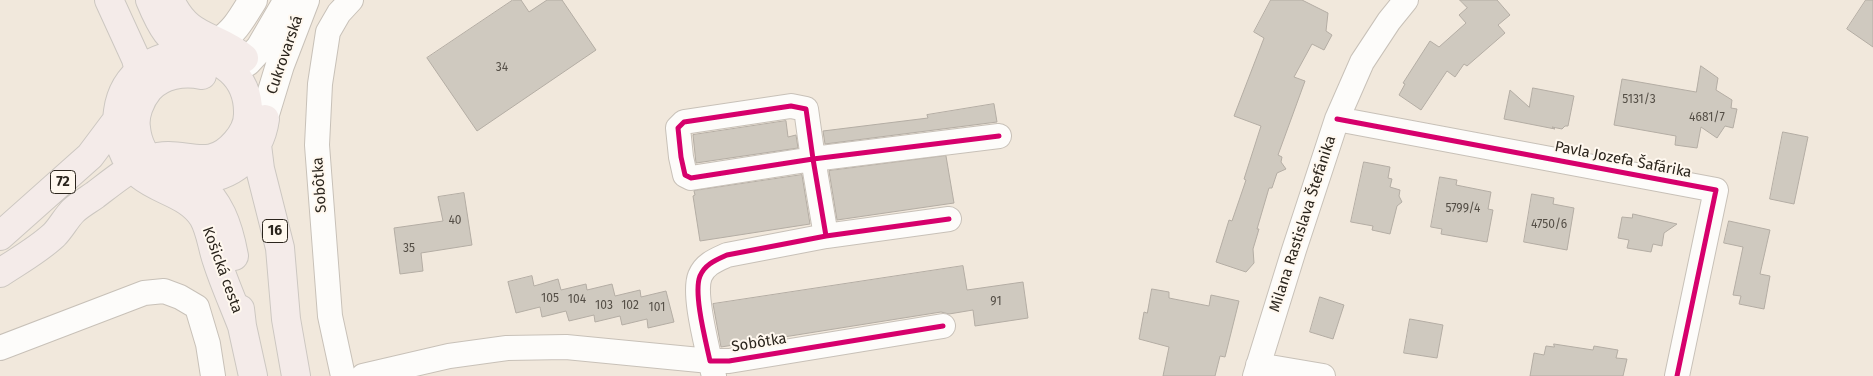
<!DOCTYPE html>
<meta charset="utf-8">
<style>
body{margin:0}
canvas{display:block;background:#f1e8dc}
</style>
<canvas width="1873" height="376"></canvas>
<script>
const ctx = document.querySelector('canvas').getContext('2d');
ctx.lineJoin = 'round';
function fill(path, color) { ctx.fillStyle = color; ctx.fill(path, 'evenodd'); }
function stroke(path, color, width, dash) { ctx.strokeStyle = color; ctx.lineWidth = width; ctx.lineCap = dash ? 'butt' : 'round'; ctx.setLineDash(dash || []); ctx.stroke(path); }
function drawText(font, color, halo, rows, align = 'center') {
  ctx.font = font + ' "Fira Sans",sans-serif'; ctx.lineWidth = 4; ctx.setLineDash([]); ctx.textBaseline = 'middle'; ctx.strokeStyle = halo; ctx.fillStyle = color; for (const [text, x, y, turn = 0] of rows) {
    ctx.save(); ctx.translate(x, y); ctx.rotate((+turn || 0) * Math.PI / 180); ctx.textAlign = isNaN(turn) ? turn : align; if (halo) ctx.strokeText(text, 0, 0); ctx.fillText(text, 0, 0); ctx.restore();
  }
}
const building = new Path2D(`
 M513 0H521L529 12 547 0H562L596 50 477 131 427 58Z
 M1271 0H1302L1328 13 1326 31 1332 35 1324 50 1312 44 1294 77 1305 81 1278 155 1282 157 1281 162 1286 169 1277 173 1272 188H1269L1257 229H1259L1253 249 1254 263 1246 272 1216 262 1229 220 1232 221 1246 180 1244 179 1261 126 1234 116 1264 38 1254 32Z
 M1460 0H1497L1510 15 1498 25 1505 33 1467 66 1464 64 1455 77 1447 71 1421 110 1399 95 1405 84 1403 83 1430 41 1439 47 1466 23 1459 15 1467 8Z
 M1866 0H1873V47L1847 29Z
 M1701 66 1718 78 1716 90 1732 100 1731 108 1737 109 1733 128 1725 126 1717 138 1701 127 1697 148 1675 145 1676 136 1614 125 1622 79 1696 92Z
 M1533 88 1574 96 1568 126H1565L1562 129 1552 127 1555 129 1504 119 1510 90 1529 107Z
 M994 104 997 122 825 144 823 131 928 118 927 115Z
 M786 121 788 137 796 135 798 148 696 163 693 135Z
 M1783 132 1808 137 1794 204 1770 199Z
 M946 156 954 203 837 220 829 171Z
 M1364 162 1390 167 1388 178 1392 179 1390 187 1400 190 1399 196 1402 202 1397 206 1390 234 1372 230 1373 226 1351 222Z
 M802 175 810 224 700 241 693 196 695 195 694 191Z
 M1440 177 1457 180 1456 185 1491 192 1488 209 1493 210 1487 242 1441 234 1442 229 1431 227Z
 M464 193 472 245 421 253 423 271 400 274 394 228 443 221 438 197Z
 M1532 194 1554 198 1553 204 1574 208 1567 250 1524 242Z
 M1633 214 1677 224 1664 233 1662 246 1653 244 1651 252 1627 248 1629 240 1618 238 1622 217 1632 218Z
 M1729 221 1770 230 1760 274 1770 276 1764 309 1739 304 1741 296 1733 295 1743 247 1724 243Z
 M963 266 967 290 1023 282 1028 318 975 326 973 310 949 314 941 312 721 347 713 304Z
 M532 276 534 286 558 279 561 290 586 284 587 290 612 284 615 296 640 290 641 297 666 291 674 322 648 328 647 319 622 325 620 316 595 322 594 315 569 321 566 311 542 317 540 307 516 313 508 282Z
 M1152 289 1169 292V298L1209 306 1211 295 1239 301 1225 357 1220 356 1215 376H1163L1169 347 1139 339 1144 312 1147 313Z
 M1320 297 1344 305 1333 339 1310 332Z
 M1410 319 1443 325 1437 358 1404 353Z
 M1554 344 1593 350 1594 346 1618 350 1616 358 1627 359 1623 376H1530L1534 353 1544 355 1546 346 1554 347Z`);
fill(building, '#cfc9bf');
stroke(building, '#b4ada4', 1);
const minor = new Path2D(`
 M1337 119 1716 190 1677 376
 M826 236 813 159 691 178 685 175 681 157 678 128 684 122 791 106 806 109 813 159 999 136
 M943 326 729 361H710C706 342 693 293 700 276 705 264 716 260 727 255L826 236 949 219
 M0 348 144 293 164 291 180 297 197 307 208 344 213 376
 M1258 365 1323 376
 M343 376 330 316 317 145 320 84 328 32 339 13 351 0
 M363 376 449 356 507 348 566 347 710 361 714 376
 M1255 376 1294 250 1337 119 1362 62 1389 21 1406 0`);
const secondary = new Path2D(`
 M218 42C235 32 243 16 253 0
 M247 62 260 48 288 0
 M266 111 280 65 305 0`);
const primary = new Path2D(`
 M109 0 136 59 143 88
 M150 0C162 29 168 39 195 56
 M170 0C189 41 214 33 244 58
 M202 75C183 71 162 75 149 89 140 100 134 115 136 128 143 198 254 197 265 119
 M257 145 260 169 280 248 286 319 296 376
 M195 179C220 202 228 224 234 256
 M0 236 90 156 117 120
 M0 273C18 261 38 250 54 235 61 228 66 218 73 211 79 205 88 200 95 195 112 182 130 167 150 159 183 147 207 176 236 142 243 134 248 124 248 114 250 37 129 34 118 111 116 124 117 137 122 149 138 193 182 185 203 217 211 231 212 247 217 261 224 283 234 305 242 326
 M240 309 242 326 253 376`);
stroke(minor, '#c8c1b8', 26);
stroke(secondary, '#c8c1b8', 30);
stroke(primary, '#ccc7c1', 30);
stroke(minor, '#fdfcfa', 24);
stroke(secondary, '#fdfcfa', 28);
stroke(primary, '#f4ebe9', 28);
stroke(new Path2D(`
 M1337 119 1716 190 1677 376
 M826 236 813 159 691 178 685 175 681 157 678 128 684 122 791 106 806 109 813 159 999 136
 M943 326 729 361H710C706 342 693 293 700 276 705 264 716 260 727 255L826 236 949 219`), '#d6006c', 5);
drawText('12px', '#544e46', null, [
 ["34",502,68],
 ["5131/3",1639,100],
 ["4681/7",1707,118],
 ["5799/4",1463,209],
 ["40",455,221],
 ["4750/6",1549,225],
 ["35",409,249],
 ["105",550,299],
 ["104",577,300],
 ["91",996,302],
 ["103",604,306],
 ["102",630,306],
 ["101",657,308]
]);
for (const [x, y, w] of [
 [63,182,25],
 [275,231,25]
]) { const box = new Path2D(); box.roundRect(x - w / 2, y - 11.5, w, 23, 4); ctx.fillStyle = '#fff8ef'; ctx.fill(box); stroke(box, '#2b251d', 1); }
drawText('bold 14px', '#2b251d', null, [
 ["72",63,182],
 ["16",275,231]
]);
drawText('15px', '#2b251d', '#fff8ef', [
 ["Cukrovarská",285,55,-71],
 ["Pavla Jozefa Šafárika",1623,160,11],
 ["Sobôtka",320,185,-94],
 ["Milana Rastislava Štefánika",1303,224,-72],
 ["Košická cesta",222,270,70],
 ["Sobôtka",759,343,-9]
]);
</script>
